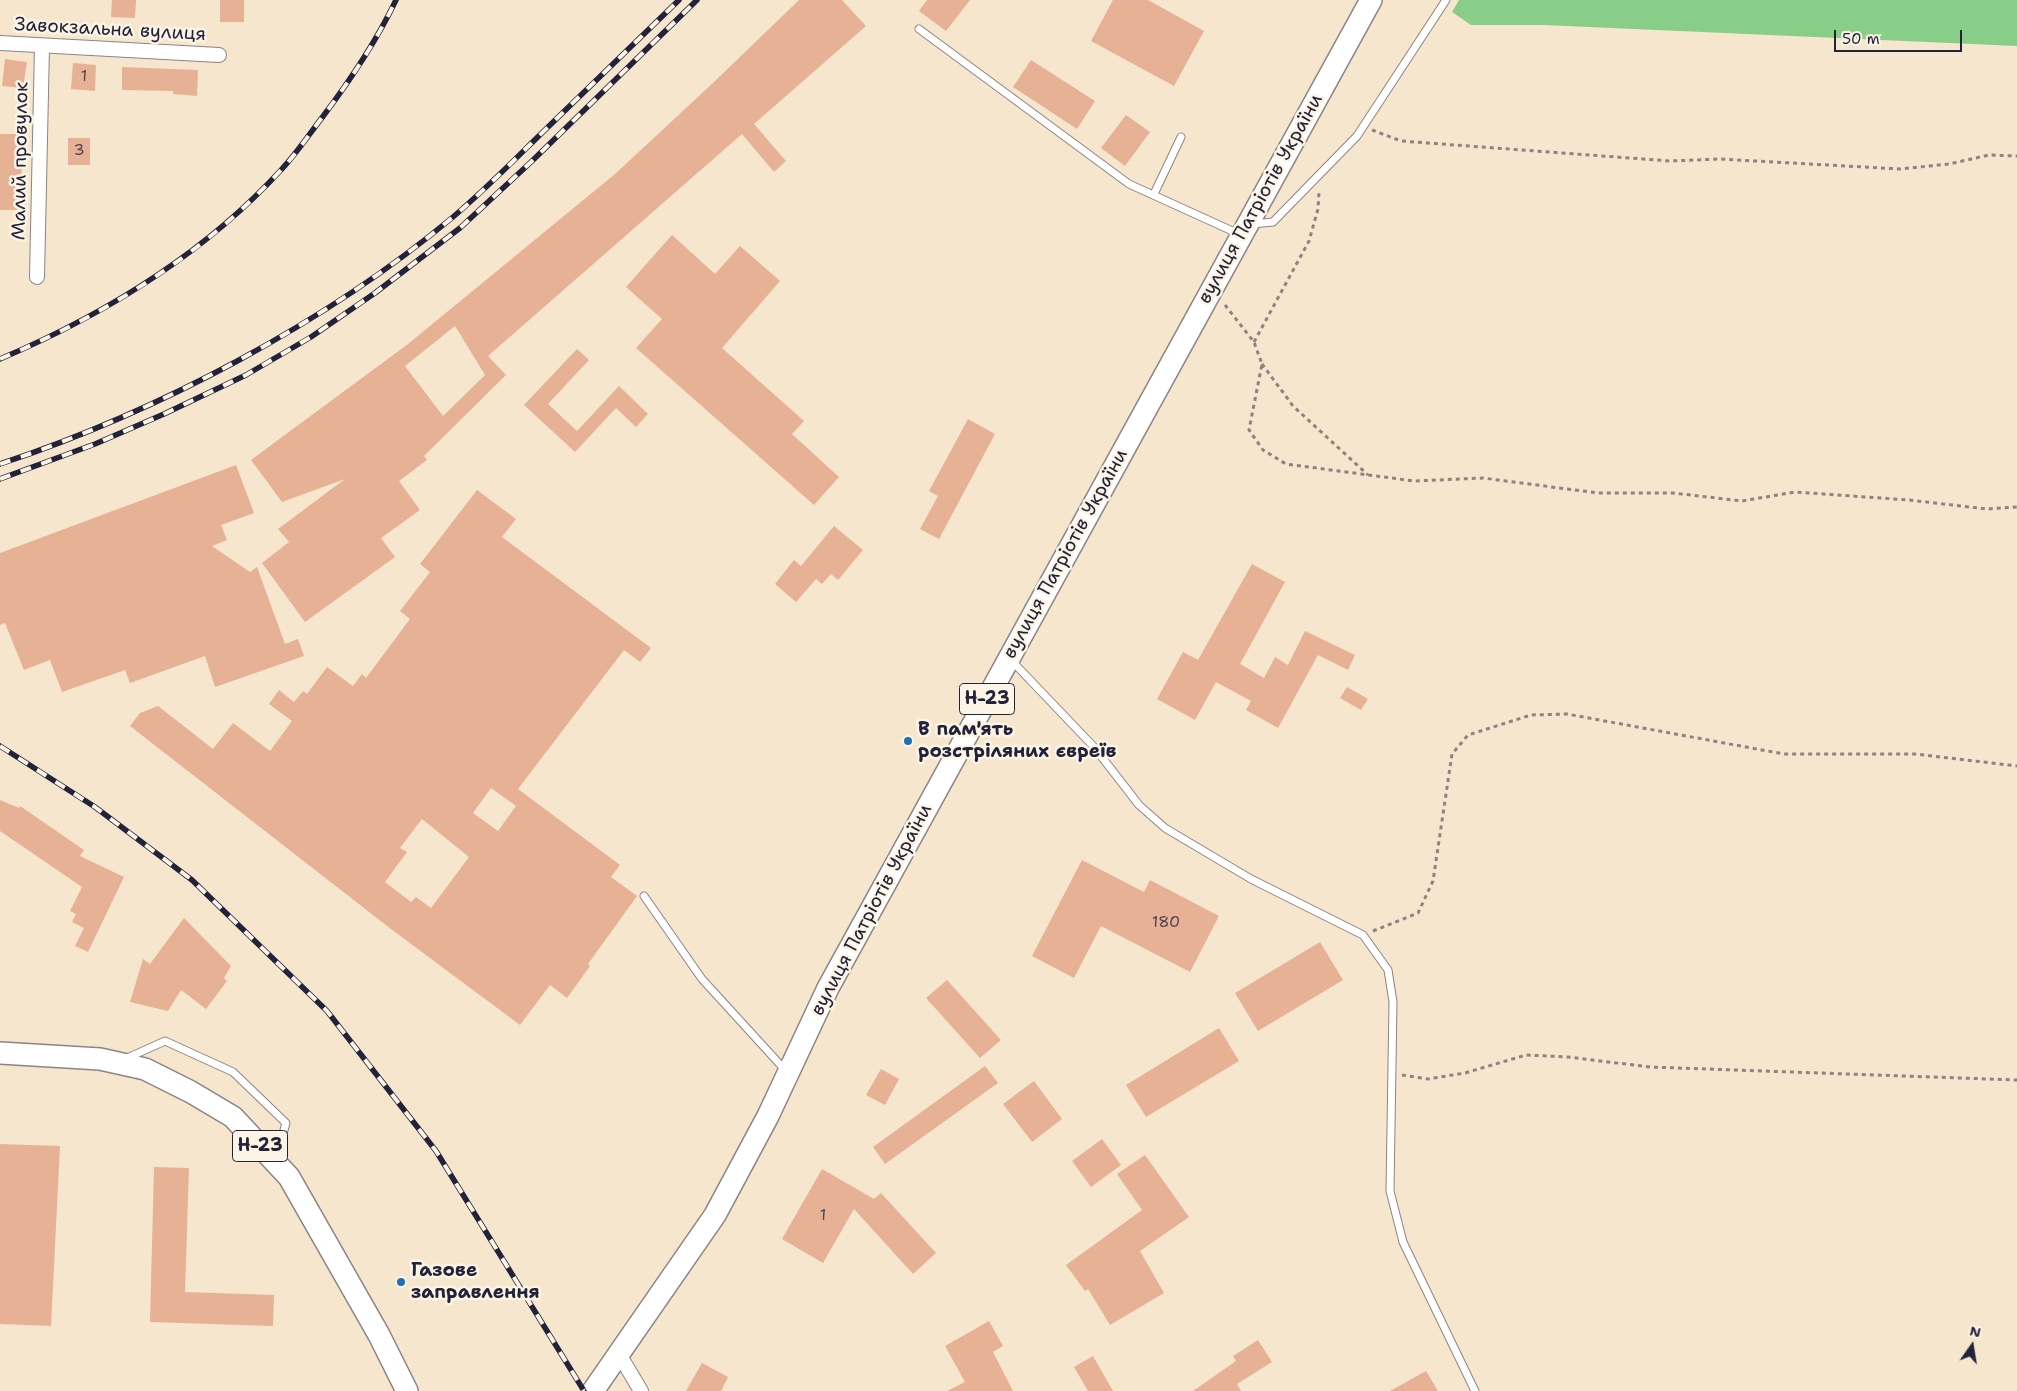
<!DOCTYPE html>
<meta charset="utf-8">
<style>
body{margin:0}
#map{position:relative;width:2017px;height:1391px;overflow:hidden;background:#f5e6cd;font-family:"Shantell Sans",sans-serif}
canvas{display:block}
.north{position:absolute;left:1947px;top:1321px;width:50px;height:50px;-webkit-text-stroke:4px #fcf5e5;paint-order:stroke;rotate:13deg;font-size:14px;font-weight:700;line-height:20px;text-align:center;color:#22223b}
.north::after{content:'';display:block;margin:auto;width:18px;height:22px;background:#22223b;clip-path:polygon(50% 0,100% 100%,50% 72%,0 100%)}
.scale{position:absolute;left:1834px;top:30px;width:128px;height:22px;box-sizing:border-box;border:2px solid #22223b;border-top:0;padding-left:6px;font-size:15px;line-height:18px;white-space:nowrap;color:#22223b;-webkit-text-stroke:4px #fcf5e5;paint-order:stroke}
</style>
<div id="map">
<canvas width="2017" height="1391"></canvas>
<div class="north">N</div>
<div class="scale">50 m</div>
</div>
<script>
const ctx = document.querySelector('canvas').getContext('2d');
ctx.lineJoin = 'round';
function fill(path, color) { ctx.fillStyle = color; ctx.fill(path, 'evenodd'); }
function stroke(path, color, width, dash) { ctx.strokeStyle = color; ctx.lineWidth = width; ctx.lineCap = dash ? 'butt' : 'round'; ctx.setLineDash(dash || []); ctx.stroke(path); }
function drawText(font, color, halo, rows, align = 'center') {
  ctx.font = font + ' "Shantell Sans",sans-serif'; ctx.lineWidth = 5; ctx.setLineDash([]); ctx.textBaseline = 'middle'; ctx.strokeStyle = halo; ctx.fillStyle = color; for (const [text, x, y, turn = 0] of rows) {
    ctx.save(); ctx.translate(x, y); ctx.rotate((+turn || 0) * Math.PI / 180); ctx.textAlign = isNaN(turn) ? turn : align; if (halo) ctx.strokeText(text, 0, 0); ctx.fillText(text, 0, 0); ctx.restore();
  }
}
fill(new Path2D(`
 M1459 0H2017V46L1544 25H1471L1452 12Z`), '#89ce88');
fill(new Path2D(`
 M112 0H136L135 18 111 17Z
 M220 0H244V22H220Z
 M799 0H842L866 26 754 124 786 161 774 172 742 134 488 356 506 375 424 456 427 460 399 481 420 510 381 538 395 557 305 622 262 563 289 542 278 529 345 479 282 502 251 460 408 344 615 174 714 82ZM455 326 485 375 443 416 405 366Z
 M927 0H970L946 31 919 11Z
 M1113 0H1148L1204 31 1174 86 1091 41Z
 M5 59 27 62 23 88 2 86Z
 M1031 60 1095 101 1077 129 1013 87Z
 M73 63 96 65 95 91 71 89Z
 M122 67 198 70 197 96 173 94V91L122 90Z
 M1126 115 1150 132 1125 166 1101 148Z
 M0 134H22L21 210H0Z
 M68 138H90V165H68Z
 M672 235 715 274 740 246 780 281 722 348 804 421 792 434 839 477 814 505 636 348 662 319 626 287Z
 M577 349 589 360 548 404 577 431 619 386 648 414 636 427 616 408 575 452 524 405Z
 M968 419 995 434 939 539 920 529 938 496 929 491Z
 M236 465 254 513 221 525 227 540 212 546 250 572 257 567 285 644 298 639 304 656 215 687 205 656 130 683 125 670 62 692 50 660 24 670 5 623 0 625V553Z
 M477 490 516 519 502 537 651 648 640 662 624 650 518 789 620 865 611 877 637 896 588 964 590 966 567 998 550 985 520 1025 391 929 130 726 140 713 158 706 213 749 233 723 270 751 292 721 269 704 279 690 294 702 303 691 307 694 327 667 353 686 362 674 366 678 410 619 400 611 430 572 420 564ZM491 788 516 806 498 831 473 813ZM422 819 469 857 431 908 416 897 411 902 385 882 407 852 400 848Z
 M834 526 863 550 838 580 831 574 822 584 816 579 796 602 775 584 794 560 801 566Z
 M1252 564 1285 582 1240 664 1264 678 1275 657 1288 665 1305 631 1355 655 1348 670 1318 655 1278 728 1246 710 1251 701 1216 682 1195 720 1157 699 1183 652 1198 660Z
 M1347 687 1368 699 1361 710 1340 698Z
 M0 800 19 808 20 806 84 850 80 856 124 877 88 952 75 946 84 928 72 922 76 914 70 911 82 887 0 831Z
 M1082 860 1144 892 1150 880 1219 916 1190 972 1101 926 1074 978 1032 956Z
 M184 918 231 966 224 978 227 981 206 1009 181 990 168 1011 130 1002 143 959 150 964Z
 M1320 942 1343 980 1258 1031 1235 993Z
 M947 980 1001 1040 980 1058 926 998Z
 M1219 1028 1239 1061 1146 1117 1126 1085Z
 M985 1066 998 1083 885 1164 873 1147Z
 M881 1069 899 1079 885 1105 866 1095Z
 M1034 1081 1062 1119 1032 1142 1003 1104Z
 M1102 1139 1121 1165 1091 1187 1072 1161Z
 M0 1144 60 1146 51 1326 0 1324Z
 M1145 1155 1189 1217 1140 1251 1164 1293 1110 1325 1088 1289 1085 1291 1066 1265 1142 1210 1117 1174Z
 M154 1167 189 1168 185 1292 274 1295 273 1326 150 1322Z
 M822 1169 874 1199 881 1193 936 1253 913 1274 854 1209 823 1263 782 1239Z
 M989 1321 1003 1346 993 1352 1013 1391H947L965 1382 945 1346Z
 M1258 1340 1272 1362 1237 1384 1241 1391H1193L1236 1361 1233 1356Z
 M1093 1356 1113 1391H1088L1074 1367Z
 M702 1363 728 1377 721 1391H686Z
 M1426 1371 1438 1391H1390Z`), '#e7b196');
const service = new Path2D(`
 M919 29 1129 184 1239 234
 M1154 194 1181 137
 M1252 224 1273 222 1357 136 1446 0
 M1011 660 1094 747 1139 805 1165 828 1251 879 1363 935 1388 970 1393 1002 1390 1191 1403 1242 1475 1391
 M644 896 702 979 786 1071
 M125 1059 165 1041 233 1072 286 1123 276 1159`);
const minor = new Path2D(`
 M0 43 219 55
 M37 277 42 46
 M619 1354 641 1391`);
const primary = new Path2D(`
 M0 1053 100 1059 145 1069 191 1092 233 1117 289 1177 379 1335 407 1391
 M593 1391 715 1215 768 1116 828 988 1371 0`);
stroke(service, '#8c8484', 9);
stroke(minor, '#8c8484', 16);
stroke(primary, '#8c8484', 24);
stroke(new Path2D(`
 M1372 130 1401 141 1670 161 1719 159 1900 169 1949 164 1989 155 2017 156
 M1225 305 1254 342 1262 364 1249 430 1263 450 1286 464 1414 481 1483 478 1598 493H1673L1742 501 1795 492 1909 500 1987 509 2017 507
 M1254 342 1309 241 1318 209 1319 192
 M1262 364 1293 406 1368 475
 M1373 931 1418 913 1433 881 1452 754 1468 735 1531 715 1567 714 1784 754H1915L2017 766
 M1402 1075 1428 1079 1465 1073 1526 1055 1568 1057 1650 1067 2017 1080`), '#8c8484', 3, [4, 4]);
stroke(service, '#fff', 7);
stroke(minor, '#fff', 14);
stroke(primary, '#fff', 21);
const rail = new Path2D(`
 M0 359C106 314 203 255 281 170 296 154 308 136 321 119 349 82 376 42 396 0
 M0 464C157 412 326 323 453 217 486 189 516 158 547 128 591 85 635 43 679 0
 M0 479 95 444 164 414 246 375 311 337 375 293 460 228 531 162 697 0
 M0 746 95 807 192 880 327 1011 436 1151 584 1391`);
stroke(rail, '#22223b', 5.5);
stroke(rail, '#fcf5e5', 4, [11]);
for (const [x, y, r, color] of [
 [908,741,5,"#1f6fb2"],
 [401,1282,5,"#1f6fb2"]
]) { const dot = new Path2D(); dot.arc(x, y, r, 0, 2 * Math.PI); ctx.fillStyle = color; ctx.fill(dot); stroke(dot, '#fcf5e5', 2); }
drawText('16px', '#534652', null, [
 ["1",84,77],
 ["3",79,151],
 ["180",1166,923],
 ["1",823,1216]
]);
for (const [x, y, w] of [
 [987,699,55],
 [260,1146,55]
]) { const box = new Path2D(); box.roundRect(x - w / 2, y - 15.5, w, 31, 4); ctx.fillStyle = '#fcf5e5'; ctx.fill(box); stroke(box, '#22223b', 1); }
drawText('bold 18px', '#22223b', null, [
 ["Н-23",987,699],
 ["Н-23",260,1146]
]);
drawText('19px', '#22223b', '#fcf5e5', [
 ["Завокзальна вулиця",110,30,3],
 ["Малий провулок",21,161,-89],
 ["вулиця Патріотів України",1261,199,-61],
 ["вулиця Патріотів України",1066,554,-61],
 ["вулиця Патріотів України",872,910,-62]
]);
drawText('bold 19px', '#22223b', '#fcf5e5', [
 ["В пам'ять",918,730],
 ["розстріляних євреїв",918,752],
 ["Газове",411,1271],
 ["заправлення",411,1293]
], 'left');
</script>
